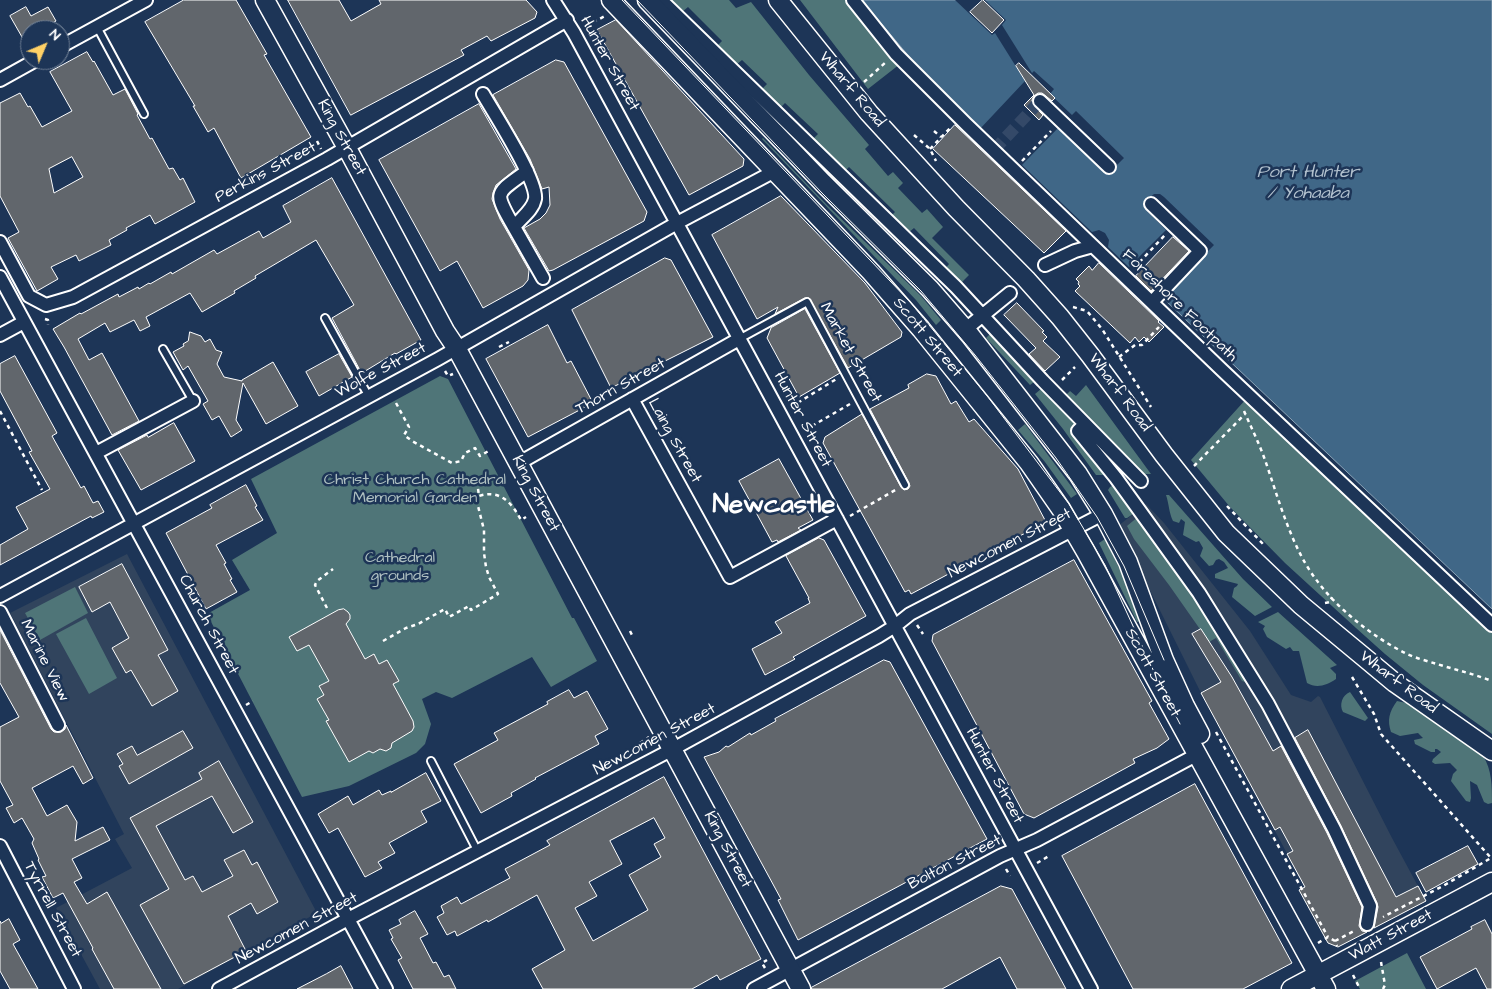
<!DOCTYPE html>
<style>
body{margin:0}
#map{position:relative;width:1492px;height:989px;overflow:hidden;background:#1d3557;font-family:"Architects Daughter",sans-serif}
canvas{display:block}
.north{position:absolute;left:20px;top:20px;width:50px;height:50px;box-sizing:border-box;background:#1d3557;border:1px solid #77869a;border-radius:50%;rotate:45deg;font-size:14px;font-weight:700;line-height:20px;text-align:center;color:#fff}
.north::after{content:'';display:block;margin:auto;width:18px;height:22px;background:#ffd166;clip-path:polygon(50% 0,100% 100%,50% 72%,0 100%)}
</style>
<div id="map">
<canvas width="1492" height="989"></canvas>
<div class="north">N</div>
</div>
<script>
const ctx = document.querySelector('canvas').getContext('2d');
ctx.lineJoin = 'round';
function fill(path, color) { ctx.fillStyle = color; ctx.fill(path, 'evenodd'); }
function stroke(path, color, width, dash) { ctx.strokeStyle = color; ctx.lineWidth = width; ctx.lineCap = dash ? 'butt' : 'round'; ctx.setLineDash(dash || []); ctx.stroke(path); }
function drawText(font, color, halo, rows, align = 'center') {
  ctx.font = font + ' "Architects Daughter",sans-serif'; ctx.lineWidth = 5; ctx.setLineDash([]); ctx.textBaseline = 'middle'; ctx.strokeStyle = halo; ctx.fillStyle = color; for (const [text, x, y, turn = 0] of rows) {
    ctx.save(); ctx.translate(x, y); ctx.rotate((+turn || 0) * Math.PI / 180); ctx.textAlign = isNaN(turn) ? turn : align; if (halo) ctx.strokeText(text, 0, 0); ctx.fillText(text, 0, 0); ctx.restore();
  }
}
fill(new Path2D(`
 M1146 504 1164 523 1250 631 1291 695 1311 702 1318 696 1320 697 1392 838 1426 901 1338 947 1328 943 1299 890 1305 887 1201 693 1118 526Z
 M127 554 317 913 178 989H100L56 908 132 868 115 839 124 834 10 613Z`), '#31445d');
fill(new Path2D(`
 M669 0H729L736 8 751 2 809 75 869 145 865 149 888 176 893 172 903 183 898 188 922 213 927 209 943 227 932 238 969 275 960 284 945 269 949 264 914 228 908 233 891 216 895 212 849 167 845 171 812 140 818 134 785 103 780 108 761 90 767 84 742 60 736 65 716 47 722 41 688 7 682 12Z
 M800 0H848L900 64 868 89Z
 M763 138 827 205 921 296 941 320 936 325 916 300 762 139Z
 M990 334 1034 382 1030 385 986 338Z
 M440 376 448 379 572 618H574L597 661 551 687 532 657 452 698 436 692 422 699 431 724 425 744 416 753 349 786 302 797 207 614 250 590 232 560 277 533 251 479Z
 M1086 385 1151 474H1141L1066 395 1070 391 1076 396Z
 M1041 389 1078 427 1109 475H1096L1063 429 1035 394Z
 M1247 398 1492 631V734L1423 685 1385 654 1356 628 1285 563 1230 507 1191 460Z
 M1025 424 1077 494 1071 498 1045 462 1018 430Z
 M1115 484 1136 512 1127 518H1125L1108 490 1110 487Z
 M1166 495H1169L1243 579 1272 607 1255 616 1232 597 1234 588 1237 586 1238 584 1215 578V574L1228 568 1224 562 1219 559 1216 560 1213 565 1209 566 1200 556 1203 548 1199 541 1196 542 1183 535 1185 522 1181 519 1179 523 1173 521C1169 513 1169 504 1166 495Z
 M1139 516 1181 572 1252 684 1242 681 1216 638 1209 642 1169 585 1134 539 1127 526Z
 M1105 539 1120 570 1144 620 1137 622 1099 543Z
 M75 587 88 613 40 640 25 613Z
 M1278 612 1337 665 1330 668 1336 674V679C1327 685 1317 689 1307 683L1299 651H1293L1290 647 1286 649 1267 637 1263 629 1265 626 1258 622Z
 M86 618 117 678 89 694 56 634Z
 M1350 692 1368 718 1365 721 1343 712C1339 705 1342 695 1350 692Z
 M1397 701 1411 704 1483 756C1492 770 1492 786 1492 803L1488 804 1484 802 1477 785 1470 781 1471 798 1470 802 1466 801 1451 781 1453 774 1457 770 1450 763 1435 764 1432 762 1433 759 1441 752 1437 749H1435V752H1431L1415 744 1414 740 1423 738 1418 733 1400 736 1391 732C1387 720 1389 712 1397 701Z
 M1407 953 1426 989H1360L1355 981Z`), '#4f7578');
const water = new Path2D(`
 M862 0H1492V609L1165 300 1136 277 1003 151 923 73Z`);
fill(water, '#406787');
stroke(water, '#8ca4b7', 1);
fill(new Path2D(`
 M955 0H985L1006 20 1002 25 1032 73 1034 71 1054 89 1050 94 1072 115 1076 111 1124 158 1108 174 1059 127 1022 165 1092 232 1099 230 1105 233 1109 240 1108 247 1129 267 1166 230 1148 212 1147 209V200L1154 194H1160L1164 197 1214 245 1160 300 1134 279 978 131 1025 81 995 33 992 35Z`), '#1d3557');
const building = new Path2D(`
 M184 0H236L267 54 264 55 311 137 241 178 214 128 208 132 193 106H195L145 22Z
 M288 0H339L351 21 381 4 379 0H526L537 12 535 18 491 41 487 36 461 50 464 55 351 115Z
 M983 0 1004 20 992 33 970 12Z
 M26 7 31 16 48 7 56 21 41 30H30V51L10 16Z
 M616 20 744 159 743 166 689 195 597 30Z
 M87 52 93 62 94 61 113 95 125 89 138 114 137 115 150 139 152 138 169 169 173 168 180 180 183 178 195 202 155 224 150 215 126 228 127 230 109 240 111 245 79 261 76 255 51 267 58 279 37 291 8 238 19 232 0 196V103L20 93 28 107 30 106 42 127 72 111 50 72ZM72 157 83 177 54 193 49 169Z
 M556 60 564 62 647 212 644 221 553 270 549 271 524 228 540 219 546 213 550 205 549 187 542 189 530 159 493 95Z
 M1019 63 1055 98 1052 101 1042 93H1038L1034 96 1032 100V104L1043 115 1039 120 1024 105 1034 95 1016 66Z
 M479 104 516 169 496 185 493 193 492 199 500 219 529 270 528 280 523 286 483 308 457 261 440 271 379 160Z
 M955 125 1066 231 1044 253 933 149Z
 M332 178 421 340 396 354 395 353 362 373 361 372 332 318 354 305 316 240 255 276 256 278 234 291 235 293 202 312 190 293 146 317 150 326 140 331 134 320 110 332 105 323 78 339 89 360 102 353 139 421 112 435 64 347 53 329 80 313 81 314 118 294 119 297 138 287 139 289 149 283 150 284 171 272 172 274 214 250 217 254 259 231 263 238 291 222 283 206Z
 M781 196 865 283 902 332 901 337 848 368 809 298H805L775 314 778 307 757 319 712 235Z
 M1173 237 1189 251 1151 291 1136 276Z
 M665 258 671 260 713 337 611 388 572 310Z
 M1099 263 1159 321 1158 322 1164 327 1149 342 1144 337 1139 342 1135 337 1130 343 1075 291 1080 286 1078 284 1079 282 1076 279 1089 266 1092 270Z
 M1017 303 1044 331 1042 332 1047 337 1043 341 1060 357 1045 371 1029 354 1036 348 1004 315Z
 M805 309 840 373 799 397 767 338 771 328Z
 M548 325 567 363 571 361 593 403 528 437 486 359Z
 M190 332 201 336 205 342 210 339 216 350 222 352 217 364 224 377 242 381V380L273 362 298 406 266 424 243 383 236 420 242 430 231 437 219 416 212 420 203 404 208 401 188 366 183 370 173 352 184 346 183 344 188 341Z
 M339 354 352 377 319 396 306 372Z
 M15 356 57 433 52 436 81 488 84 486 93 503 98 501 104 512 92 518 91 516 0 565V545L28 529 16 507 50 489 29 452 32 451 0 391V364Z
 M927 374 936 376 951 404 956 401 969 422 974 419 1018 469 1046 522 911 594 909 590 905 592 823 443 825 437 862 414 901 487 904 490 908 489 910 486 909 483 870 409 909 388 908 385Z
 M174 423 195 461 141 490 118 450 147 435 148 437Z
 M779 459 813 520 798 528 801 530 778 542 777 540 772 542 739 481Z
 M246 485 257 506 255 507 263 520 216 545 226 563 224 564 232 579 230 580 237 592 206 609 166 533 212 508 210 505Z
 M819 538 824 540 866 616 793 657 795 659 765 675 752 649 782 633 775 622 810 603 808 598H809L786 556Z
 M1074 560 1152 701 1149 703 1169 739 1157 748 1133 759 1135 763 1034 818 1024 814 932 641 933 635Z
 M122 564 168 650 158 655 178 691 152 706 131 670 126 673 112 648 129 638 110 602 92 612 79 587Z
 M344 609 348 612 350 615V619L346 624 365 659 374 654 379 664 387 660 399 681 393 684 413 721 414 727 412 731 392 743 391 748 386 751 380 749 373 753 369 751 349 762 326 721 329 720 317 699 324 695 319 686 329 681 309 645 297 651 289 637 338 610Z
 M1201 629 1232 677 1273 751 1281 746 1327 833 1362 907 1359 926 1362 931 1367 932 1338 947 1328 943 1299 890 1305 887 1287 854 1293 851 1280 827 1275 830 1201 693 1221 682 1192 634Z
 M0 630 51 729 54 732H61L65 729 66 725 93 778 83 784 73 766 32 788 47 816 67 805 77 822 75 841 103 827 110 840 72 859 82 878 74 882 87 904 107 892 161 989H114L92 949 93 948 63 893 53 898 42 877 46 876 38 860 39 859 32 843 34 839 22 818 14 823 6 808 13 805 0 781V727L19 717 0 683Z
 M884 660 890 662 987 839 798 940 778 900 781 899 704 757 719 752 726 746 728 747 750 733 751 735 776 721 775 719Z
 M569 690 574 698 587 691 608 729 595 736 599 744 535 778 536 779 511 793 512 796 481 813 454 764 498 740 494 733 548 704 547 702Z
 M1308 730 1396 897 1418 886 1426 901 1374 928 1378 907 1377 903 1341 826 1295 738Z
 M183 731 193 748 129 784 119 766 123 764 117 754 132 746 137 755Z
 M219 761 253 822 233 833 212 796 156 826 185 880 193 876 202 892 233 876 224 860 244 850 252 865 257 862 278 902 257 914 251 903 228 916 246 951 184 984 140 905 169 889 130 818 202 779 199 773Z
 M426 773 441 801 421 811 427 822 389 843 395 853 378 862 382 868 365 877 338 828 329 833 318 814 348 796 353 805 379 790 382 795 391 791V792Z
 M664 777 761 959 720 980 717 975 692 989H543L532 969 565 950 537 895 488 922 487 920 457 936 455 931 447 935 437 917 444 913 441 906 457 897 461 904 510 878 505 869 550 845 547 841ZM654 818 665 838 654 844 661 857 629 875 648 910 593 941 575 908 597 896 589 882 622 864 610 841Z
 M1195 784 1292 963 1243 989H1133L1062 856Z
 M1468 846 1478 864 1426 892 1416 873Z
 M1001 886 1012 889 1066 989H1017L1000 957 942 989H812L811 988Z
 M415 911 428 934 420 938 433 963 436 962 444 977 449 975 456 989H413L398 960 402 958 391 939 393 938 389 930 401 924 399 920Z
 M9 919 20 940 13 944 38 989H10L0 971V921L1 923Z
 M1485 920 1492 934V989H1487L1476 968 1437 989 1420 957 1472 929 1471 927Z
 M341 966 353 989H297L326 974Z`);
fill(building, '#61666c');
stroke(building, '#fff', 1);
stroke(new Path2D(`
 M994 150 1040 101`), '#344968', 12, [12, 6]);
const lane = new Path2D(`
 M97 27 144 114
 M325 318 369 397
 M739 339 807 302 905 485
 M163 349 193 401
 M431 761 478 852`);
const street = new Path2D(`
 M553 0 574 33 1091 989
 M661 0 956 287 1043 381 1141 481
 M853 0 896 54 966 124 1222 370 1492 625
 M60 47 146 0
 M0 80 36 60
 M483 94C494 113 538 181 535 199 533 210 521 218 514 227L543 278
 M1040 101 1109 167
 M1151 204 1200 251 1152 302
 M514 227C493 190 495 195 527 171
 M0 242 29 296 46 305 73 297 327 159 567 20
 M1045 265 1075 251 1093 246
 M0 277 386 989
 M972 324 1010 293
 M0 335 24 322
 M632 399 730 577 837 519
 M1085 424 1078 431 1116 478 1199 593 1268 704 1334 829 1370 906 1367 924
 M96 453 193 401
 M519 463 739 339
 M0 596 438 359 677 223 775 171
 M0 612 58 725
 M0 846 74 989
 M219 989 348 919 673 749 879 636 895 626 910 614 1103 514
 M754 989 1000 856 1037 840 1198 754`);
const secondary = new Path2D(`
 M265 0 347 148 445 331 457 349 801 989
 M611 0 871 272 921 329 1029 463 1061 509 1086 552 1326 989
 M647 0 823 183 930 289 970 335 1078 474 1103 514 1128 562 1164 660 1185 706 1200 734
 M778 0 869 113 956 208 1026 279 1060 317 1090 355 1164 455 1226 533 1301 605 1365 658 1395 683 1492 751
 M1291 989 1492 882`);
stroke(lane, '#fff', 10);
stroke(street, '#fff', 16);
stroke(secondary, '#fff', 21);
stroke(new Path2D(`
 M586 26 605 16
 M864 82 886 62
 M934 131 941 137
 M914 135 930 149 936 161
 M317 141 321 149
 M930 149 951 127
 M1022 161 1051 131
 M1134 268 1165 235
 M1073 307 1087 311 1102 329 1151 407
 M45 319 48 320V325
 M499 347 509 342
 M1119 357 1135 345H1142L1159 327
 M445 371 448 376 453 374
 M1062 380 1075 367
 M396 403 409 427 404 435 412 441 452 463 461 461 465 453 475 448 480 456 490 450
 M791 407 838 378
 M0 411 42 490
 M1244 411C1251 427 1259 443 1265 460 1278 497 1291 546 1315 578 1336 608 1373 637 1405 653 1415 658 1427 661 1437 664 1456 670 1474 674 1492 681
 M805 430 850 404
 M1194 466 1245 414
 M477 481 479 496
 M1227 506 1263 544
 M850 516 897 489
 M1325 603 1330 602 1332 597
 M327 608 315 585 317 581 333 569
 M917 625 923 634
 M630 631 632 635
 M383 641 406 628 418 624 445 609 449 617 469 606 471 610 498 594 489 577 486 567 484 553V530L477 502 479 496C500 489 512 503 521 520L526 517
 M1352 677 1374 714 1381 734 1491 858 1443 886 1383 917
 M246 705 253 701
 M1216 732 1328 937
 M640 743 649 737
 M1037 863 1049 856
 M1006 869 1010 876
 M1335 941 1356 930
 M1318 943 1328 937 1335 941 1337 946
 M1381 962 1385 985 1383 989
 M765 968 762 963 767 960
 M1353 975 1360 989`), '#fff', 2.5, [4, 4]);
stroke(lane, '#1d3557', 6);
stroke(street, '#1d3557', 12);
stroke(secondary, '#1d3557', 18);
stroke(new Path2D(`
 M622 0 911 303 988 397 1069 504 1105 565 1161 687 1180 724
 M637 0 823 194 921 291 975 355 1056 458 1097 517 1124 566 1164 660`), '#fff', 1);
drawText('16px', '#fff', '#1d3557', [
 ["Hunter Street",609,64,61],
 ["Wharf Road",851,90,50],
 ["King Street",341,138,61],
 ["Perkins Street",266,173,-28],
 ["Foreshore Footpath",1179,306,44],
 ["Scott Street",927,338,50],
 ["Market Street",850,353,61],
 ["Wolfe Street",381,371,-28],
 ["Thorn Street",621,387,-29],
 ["Wharf Road",1119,393,53],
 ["Hunter Street",802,420,62],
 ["Laing Street",674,441,61],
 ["King Street",535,494,62],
 ["Newcomen Street",1010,544,-27],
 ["Church Street",208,625,62],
 ["Marine View",44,661,63],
 ["Scott Street",1152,673,61],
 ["Wharf Road",1398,683,37],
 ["Newcomen Street",655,740,-28],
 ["Hunter Street",994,776,62],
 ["King Street",727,850,62],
 ["Bolton Street",955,863,-27],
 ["Tyrrell Street",52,910,62],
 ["Newcomen Street",297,929,-28],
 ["Watt Street",1391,936,-28]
]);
drawText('16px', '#b0c1c2', '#1d3557', [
 ["Christ Church Cathedral",415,481],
 ["Memorial Garden",415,499],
 ["Cathedral",400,559],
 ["grounds",400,577]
]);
drawText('italic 18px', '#b3c2cf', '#1d3557', [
 ["Port Hunter",1308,173],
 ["/ Yohaaba",1308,194]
]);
drawText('bold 26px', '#fff', '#1d3557', [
 ["Newcastle",774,507]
]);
</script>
